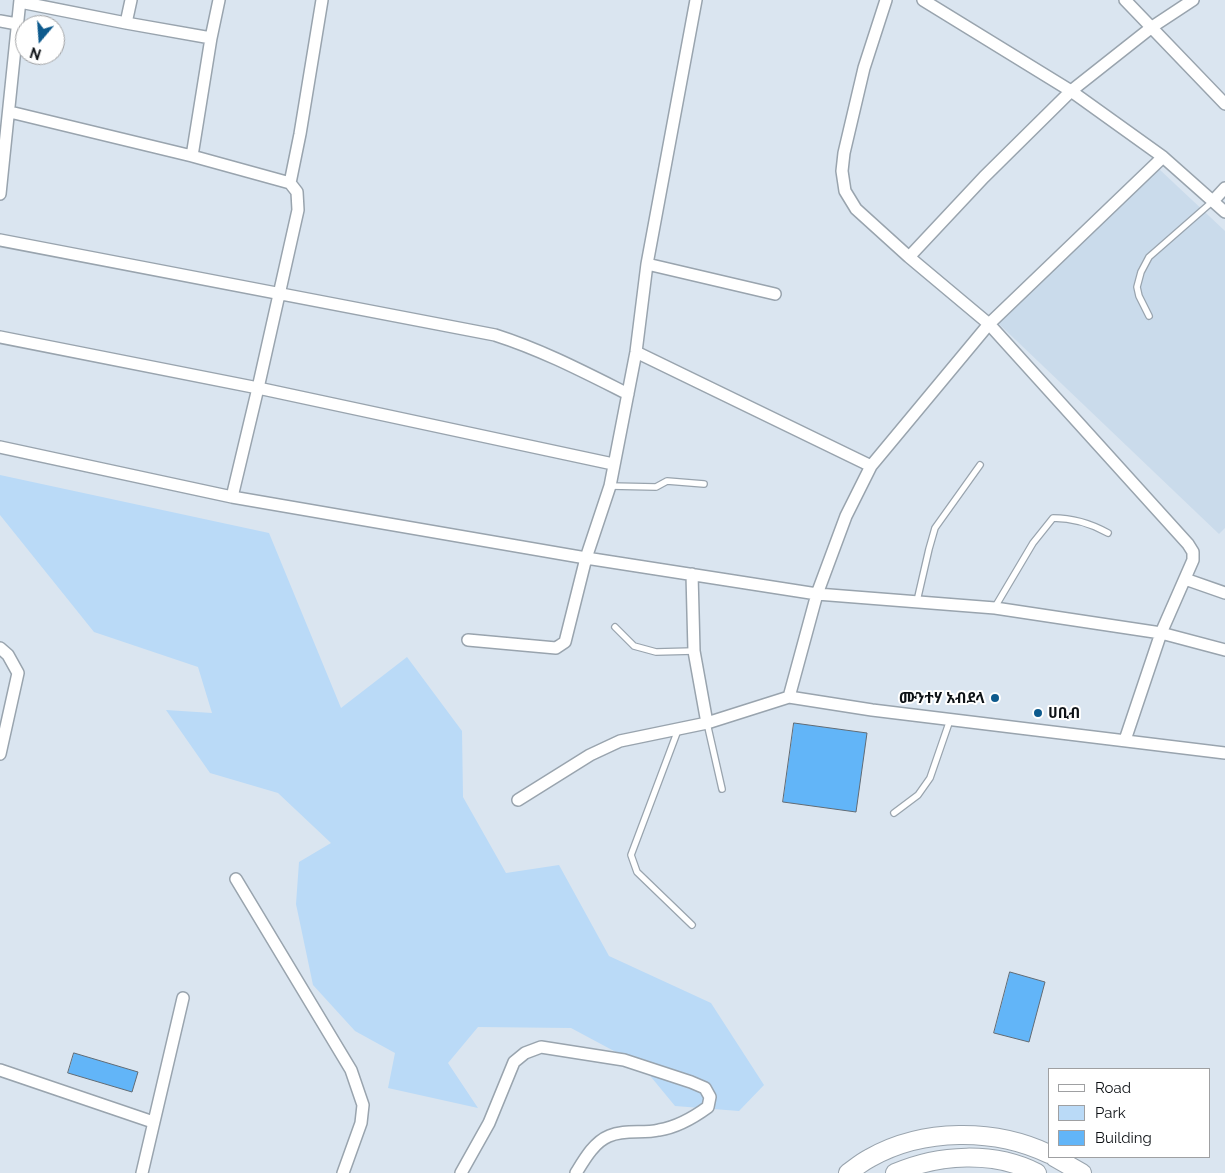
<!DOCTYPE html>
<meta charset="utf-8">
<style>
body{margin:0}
#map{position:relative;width:1225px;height:1173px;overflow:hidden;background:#dae5f0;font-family:Raleway,sans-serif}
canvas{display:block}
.legend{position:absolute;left:1048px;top:1068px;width:162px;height:90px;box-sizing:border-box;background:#fff;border:1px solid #9fa0a2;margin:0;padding:6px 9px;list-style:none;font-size:15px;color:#0e1216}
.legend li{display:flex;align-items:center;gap:10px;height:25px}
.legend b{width:25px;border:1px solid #9fa0a2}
.north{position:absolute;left:15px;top:15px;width:50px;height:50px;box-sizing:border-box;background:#fff;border:1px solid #9fa0a2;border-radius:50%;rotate:198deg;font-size:14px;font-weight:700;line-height:20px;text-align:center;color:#0e1216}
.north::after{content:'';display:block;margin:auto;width:18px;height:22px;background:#0d5a8d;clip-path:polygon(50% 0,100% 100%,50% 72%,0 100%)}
</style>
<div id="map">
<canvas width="1225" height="1173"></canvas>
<ul class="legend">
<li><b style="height:6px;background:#fff"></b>Road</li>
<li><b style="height:14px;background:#badaf7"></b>Park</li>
<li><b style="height:14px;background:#62b5f8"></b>Building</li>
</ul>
<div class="north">N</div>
</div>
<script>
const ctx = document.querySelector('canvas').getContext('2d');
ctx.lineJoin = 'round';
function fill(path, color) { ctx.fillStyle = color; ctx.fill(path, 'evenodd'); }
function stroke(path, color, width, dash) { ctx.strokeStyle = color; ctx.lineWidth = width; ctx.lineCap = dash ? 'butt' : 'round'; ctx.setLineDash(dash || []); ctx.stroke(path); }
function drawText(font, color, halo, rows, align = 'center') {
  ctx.font = font + ' Raleway,"Noto Sans Ethiopic",sans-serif'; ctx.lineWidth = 4; ctx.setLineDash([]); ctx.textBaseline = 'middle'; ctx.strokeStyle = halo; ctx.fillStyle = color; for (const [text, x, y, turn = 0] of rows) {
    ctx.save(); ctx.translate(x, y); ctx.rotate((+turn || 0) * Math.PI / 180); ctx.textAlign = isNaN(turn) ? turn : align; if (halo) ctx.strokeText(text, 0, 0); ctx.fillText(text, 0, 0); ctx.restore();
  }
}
fill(new Path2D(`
 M1158 168 1225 231V528L1219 534 998 323Z`), '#cadbeb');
fill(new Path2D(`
 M0 475 269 533 341 708 407 657 462 731 463 797 506 873 559 865 609 956 711 1003 764 1085 739 1111 675 1106 642 1066 571 1028 478 1027 448 1063 478 1108 388 1088 395 1053 355 1031 313 985 296 904 299 862 331 843 278 793 210 773 166 710 212 713 198 667 94 632 0 515Z`), '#badaf7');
const building = new Path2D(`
 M794 723 867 733 856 812 783 802Z
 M1010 972 1045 982 1029 1042 994 1033Z
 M74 1053 138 1072 132 1092 68 1073Z`);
fill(building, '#62b5f8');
stroke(building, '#616b74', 1);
const service = new Path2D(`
 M1149 316 1139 296 1137 287 1141 272 1149 257 1213 201
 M610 486 656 487 667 481 704 484
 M917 601 929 549 935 528 980 465
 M995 607 1033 543 1053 518C1074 518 1090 523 1108 533
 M615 627 634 646 656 652 694 651
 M707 723 722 789
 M678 730 631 855 637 872 692 925
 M894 813 918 795 930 778 950 720`);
const minor = new Path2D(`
 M886 0 864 68 844 153 842 171 845 191 856 209 909 257 989 324 1188 544 1193 552V560L1161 633 1125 740
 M923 0 1071 91 1163 157 1225 212
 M1125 0 1225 104
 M20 2 126 23 211 38 219 0
 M0 21 17 24
 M126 23 131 0
 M10 112 192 156 290 183 297 192 298 210 258 388 232 497
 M192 156 211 38
 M1163 157 989 324 871 466 846 516 817 594 789 697 872 710 1225 753
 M290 183 300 134 322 0
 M0 194 20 0
 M1213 201 1225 188
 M0 240 495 335C542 350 584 372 628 394
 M909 257 984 177 1071 91 1152 27 1193 0
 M647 264 775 294
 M0 337 258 388 613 464
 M636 352 871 466
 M0 447 232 497 586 558 817 594 995 608 1161 633 1225 650
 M692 574 694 651 707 723
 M1185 579 1225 593
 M468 640 556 648 565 642 586 558 610 486 636 352 647 264 696 0
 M0 648 8 655 18 673 0 754
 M518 800 590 755 620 741 707 723 789 697
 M236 879 351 1070 363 1105 361 1123 343 1173
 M0 1070 153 1122
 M142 1173 183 998
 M461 1173 489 1123 514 1062 525 1053 541 1047 624 1060 691 1082 705 1088 710 1097 708 1107C693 1118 678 1127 659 1130 643 1134 625 1129 609 1136 594 1142 584 1160 576 1173`);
const primary = new Path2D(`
 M1054 1157 1082 1173
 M848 1173C855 1168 862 1162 870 1158 923 1128 995 1128 1049 1154
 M895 1173C939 1154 994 1151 1037 1173`);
stroke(service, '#99a4ae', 8);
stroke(minor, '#99a4ae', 14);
stroke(primary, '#99a4ae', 20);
stroke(service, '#fff', 5.5);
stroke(minor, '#fff', 11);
stroke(primary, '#fff', 18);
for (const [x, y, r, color] of [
 [995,698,5,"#0d5a8d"],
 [1038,713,5,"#0d5a8d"]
]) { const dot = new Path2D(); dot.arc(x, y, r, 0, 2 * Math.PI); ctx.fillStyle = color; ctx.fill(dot); stroke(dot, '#fff', 2); }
drawText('bold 15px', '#0e1216', '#fff', [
 ["ሙንተሃ አብደላ",985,698],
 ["ሀቢብ",1048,713,"left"]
], 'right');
</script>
